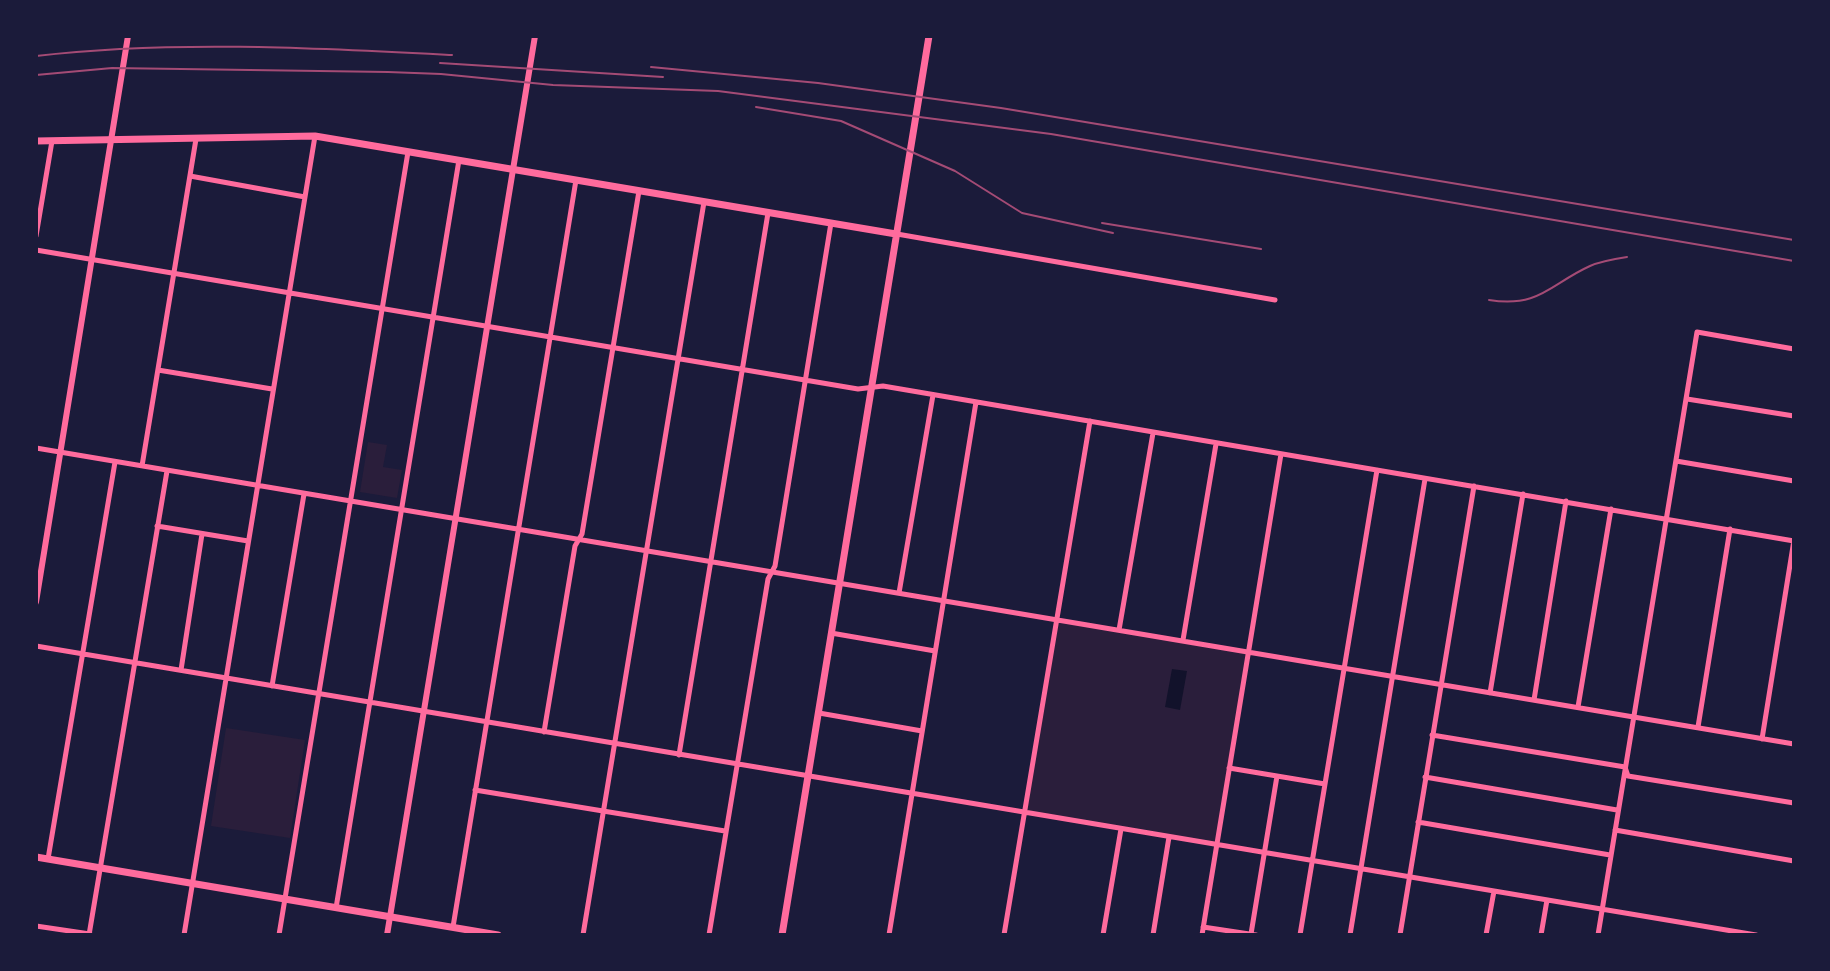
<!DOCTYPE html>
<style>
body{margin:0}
#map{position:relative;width:1830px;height:971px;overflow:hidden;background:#1b1b3a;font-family:"Libre Baskerville",serif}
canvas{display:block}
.frame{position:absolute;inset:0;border:38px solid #1b1b3a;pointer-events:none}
</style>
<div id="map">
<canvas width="1830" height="971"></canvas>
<div class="frame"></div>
</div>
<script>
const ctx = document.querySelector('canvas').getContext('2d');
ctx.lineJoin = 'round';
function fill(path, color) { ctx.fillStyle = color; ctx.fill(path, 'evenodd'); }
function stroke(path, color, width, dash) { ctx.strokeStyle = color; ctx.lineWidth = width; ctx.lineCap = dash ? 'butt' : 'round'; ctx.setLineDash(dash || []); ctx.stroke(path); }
fill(new Path2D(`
 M368 442 387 445 383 467 402 470 397 498 360 492Z
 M1056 620 1249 652 1217 845 1024 813Z
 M226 728 305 740 290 838 211 826Z`), '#2a1e3b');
fill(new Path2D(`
 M1172 669 1187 671 1180 710 1165 707Z`), '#12122b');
stroke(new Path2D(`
 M190 176 305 197
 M897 234 1275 300
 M36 236 52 141
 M36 250 858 389 883 386 1794 541
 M158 370 272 389
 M1687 399 1794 416
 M36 448 1794 744
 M1676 461 1794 481
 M142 466 196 139
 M157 526 248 541
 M899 593 933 395
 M1119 630 1153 433
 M831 633 935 651
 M1183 640 1216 444
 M36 646 1756 935
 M181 670 202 534
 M272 686 304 494
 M1490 693 1523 494
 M1534 700 1566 501
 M1578 707 1611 509
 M819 713 922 731
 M1698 727 1730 529
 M544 732 575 546 582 534 639 191
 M1432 735 1625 767 1628 776 1794 803
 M1762 739 1794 540
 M679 755 768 213
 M1229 768 1325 784
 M1425 777 1617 810
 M475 790 725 831
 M1418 822 1610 855
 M1615 830 1794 861
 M48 859 115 462
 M336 908 459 160
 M36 926 90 934
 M453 927 576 180
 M1203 927 1256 935
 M1251 934 1277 776
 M89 935 167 471
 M184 935 315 136
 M279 935 408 152
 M583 935 704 202
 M709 935 768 579 775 566 831 223
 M889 935 976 402
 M1004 935 1090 421
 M1103 935 1121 829
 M1153 935 1169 837
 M1202 935 1281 454
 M1300 935 1377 470
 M1350 935 1425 479
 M1400 935 1474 486
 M1486 935 1494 891
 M1541 935 1547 900
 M1598 935 1697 332 1794 349`), '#ff6b9d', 5);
stroke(new Path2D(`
 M36 602 128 36
 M387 935 535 36`), '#ff6b9d', 6);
stroke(new Path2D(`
 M36 141 315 136 896 234
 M36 857 498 935
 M782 935 929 36`), '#ff6b9d', 7);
stroke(new Path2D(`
 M36 56C170 40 317 48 452 55
 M440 63 663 77
 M651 67 818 83 1001 108 1794 240
 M36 75 112 68 388 72 441 74 553 85 718 91 1051 134 1794 261
 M756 107 841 121 955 171 1022 213 1113 233
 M1102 223 1261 249
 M1489 300C1540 308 1550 284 1590 266 1601 261 1614 259 1627 257`), '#a44b75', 2);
</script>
